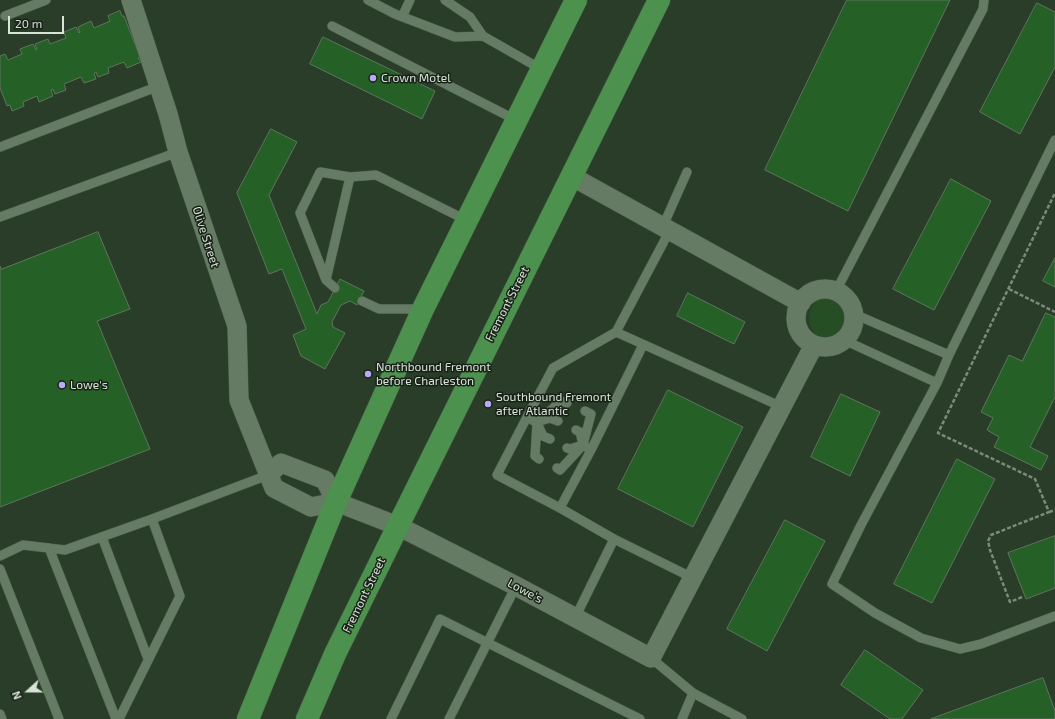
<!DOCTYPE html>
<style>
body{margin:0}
#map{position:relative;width:1055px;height:719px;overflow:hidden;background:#293d28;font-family:"Exo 2",sans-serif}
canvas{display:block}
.north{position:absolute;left:8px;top:671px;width:40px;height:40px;-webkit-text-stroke:3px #182117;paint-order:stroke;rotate:249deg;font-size:11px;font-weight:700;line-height:16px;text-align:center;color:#d7e4d7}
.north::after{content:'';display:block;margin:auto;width:14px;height:18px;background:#d7e4d7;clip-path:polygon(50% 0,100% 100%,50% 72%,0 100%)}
.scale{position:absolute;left:8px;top:16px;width:56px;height:18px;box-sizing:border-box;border:2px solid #d7e4d7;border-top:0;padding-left:5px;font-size:12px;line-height:14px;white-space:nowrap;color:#d7e4d7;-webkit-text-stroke:3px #182117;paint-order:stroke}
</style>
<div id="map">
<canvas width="1055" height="719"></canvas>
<div class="north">N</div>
<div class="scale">20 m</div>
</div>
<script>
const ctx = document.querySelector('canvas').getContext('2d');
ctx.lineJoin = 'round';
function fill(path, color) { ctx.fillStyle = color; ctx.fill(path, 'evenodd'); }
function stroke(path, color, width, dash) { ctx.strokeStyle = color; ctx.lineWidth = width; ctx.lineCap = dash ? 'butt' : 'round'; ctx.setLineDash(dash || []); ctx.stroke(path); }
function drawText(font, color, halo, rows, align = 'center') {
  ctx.font = font + ' "Exo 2",sans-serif'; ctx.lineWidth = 3; ctx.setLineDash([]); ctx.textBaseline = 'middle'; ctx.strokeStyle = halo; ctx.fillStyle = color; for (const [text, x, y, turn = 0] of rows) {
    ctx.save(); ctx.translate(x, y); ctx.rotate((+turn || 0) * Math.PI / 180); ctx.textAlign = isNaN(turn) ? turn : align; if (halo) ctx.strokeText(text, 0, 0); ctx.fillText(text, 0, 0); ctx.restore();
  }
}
fill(new Path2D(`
 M809 318a25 25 0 1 1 50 0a25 25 0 1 1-50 0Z`), '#264e25');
const building = new Path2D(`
 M847 0H950L848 211 765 170Z
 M1037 3 1055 12V67L1020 134 980 112Z
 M120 11 122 16H124L140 57 138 58 141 62 127 68 124 62 108 68 109 73 98 77 96 72 94 73 96 79 84 83 81 77 64 84 66 90 55 94 53 89 51 90 53 96 39 102 37 96 23 102 24 106 12 111 10 105 7 106 0 88V56L5 54 8 60 22 54 20 49 33 44 36 50 37 49 35 44 48 39 50 44 66 38 64 32 76 27 79 33 80 32 78 27 91 21 94 28 110 21 108 16Z
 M323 37 435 91 422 119 310 64Z
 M271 129 297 142 269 195 317 314 321 305 328 302 340 279 364 291 357 305 350 301 341 305 332 322 333 327 345 333 325 369 301 356 293 335 306 329 282 269 269 274 237 193Z
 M951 179 991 201 934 310 893 289Z
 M98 232 130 309 97 321 150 449 0 507V266L1 269Z
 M1055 258V287L1043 281Z
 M688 293 745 322 734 344 677 316Z
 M1046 313 1055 317V397L1030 447 1048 456 1041 470 994 447 999 437 987 430 993 418 981 412 1009 355 1022 361Z
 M668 390 743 427 693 527 618 489Z
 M841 394 880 412 850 476 811 457Z
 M957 459 995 479 932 603 894 584Z
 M785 520 825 541 767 651 727 629Z
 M1055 536V588L1026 599 1008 553Z
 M865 650 923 690 902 719H890L841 685Z
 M1043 678 1055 711V719H931Z`);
fill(building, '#256026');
stroke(building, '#5f755e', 1);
const lane = new Path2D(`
 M368 0 395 14 455 37 483 36
 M445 0 470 17 483 36 541 69
 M5 16 46 0
 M402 17 410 0
 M332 26 516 120
 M1055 140 949 355 937 383 861 525 832 584 875 613 921 638 960 649 981 644 1055 616
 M0 147 159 86
 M350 177 326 280 300 213 320 172 350 177 376 175 466 220
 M0 217 178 152
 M663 226 687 172
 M670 230 616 332 782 407
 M326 280 335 288
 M836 291 983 9 984 0
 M362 301 379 309H423
 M854 314 949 355
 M844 340 937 383
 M527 417 497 475 560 508 614 539 693 578
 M540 421 550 418 558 421
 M550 439 543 436 537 423 527 417 553 368 616 332
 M567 448 570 449 583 445
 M591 450 643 345
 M539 459 535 456 537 423 561 401 567 403
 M557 468 560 470 583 445 591 414 585 411
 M560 508 591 450 583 445 580 432 576 430
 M102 537 148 659
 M49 548 116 719
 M0 556 23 545 65 550 152 519 268 475
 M0 569 59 719
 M575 618 614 539
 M651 658 693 693
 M0 714 2 719
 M119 719 180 596 152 519
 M391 719 440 619 640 719
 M449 719 516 586
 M682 719 693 693 742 719`);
const street = new Path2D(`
 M131 0 168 114 178 152 237 326 239 400 274 488 311 507 336 502 398 526 516 586 651 658 814 345
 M571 176 801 303
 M796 318a29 29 0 1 1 58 0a29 29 0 1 1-58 0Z
 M268 475 281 463 325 480 336 502`);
const primary = new Path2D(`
 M248 719 336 502 423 309 576 0
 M307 719 335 654 398 526 659 0`);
stroke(lane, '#485948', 10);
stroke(street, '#485948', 20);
stroke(primary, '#485948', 23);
stroke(new Path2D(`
 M1009 289 1055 312
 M1049 512 1055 510
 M1022 597 1010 602 990 550 988 541 991 535 1049 512 1035 479 938 433 1055 193`), '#7b8b7a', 2.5, [4, 2]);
stroke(lane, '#657b64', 9);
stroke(street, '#657b64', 19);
stroke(primary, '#4c914d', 22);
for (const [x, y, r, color] of [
 [373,78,4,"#baaaf6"],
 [368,374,4,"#baaaf6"],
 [62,385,4,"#baaaf6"],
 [488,404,4,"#baaaf6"]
]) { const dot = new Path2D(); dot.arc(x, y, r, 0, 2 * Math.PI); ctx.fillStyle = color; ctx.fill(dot); stroke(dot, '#182117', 1.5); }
drawText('12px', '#d7e4d7', '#182117', [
 ["Crown Motel",381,78],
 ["Northbound Fremont",376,367],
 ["before Charleston",376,381],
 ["Lowe's",70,385],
 ["Southbound Fremont",496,397],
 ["after Atlantic",496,411]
], 'left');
drawText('12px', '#d7e4d7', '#182117', [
 ["Olive Street",206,237,72],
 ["Fremont Street",507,304,-63],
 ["Lowe's",525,591,28],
 ["Fremont Street",364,595,-64]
]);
</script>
